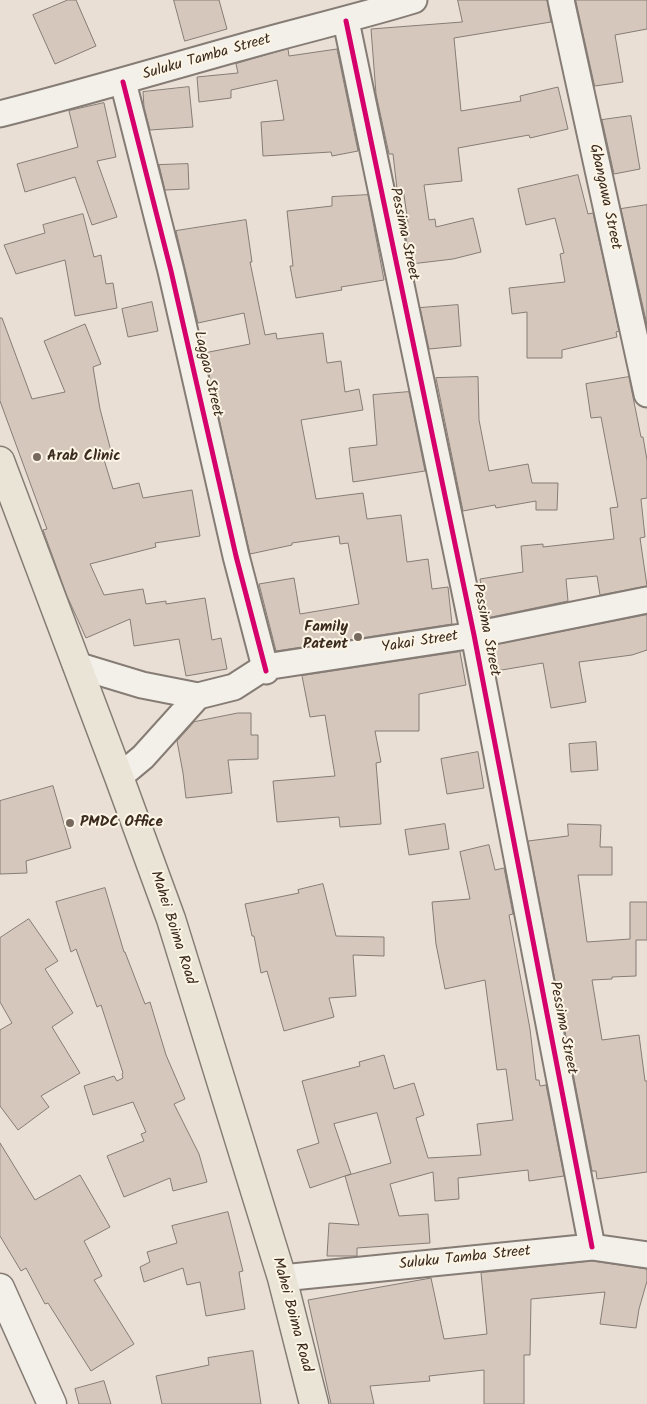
<!DOCTYPE html>
<style>
body{margin:0}
canvas{display:block;background:#eadfd5}
</style>
<canvas width="647" height="1404"></canvas>
<script>
const ctx = document.querySelector('canvas').getContext('2d');
ctx.lineJoin = 'round';
function fill(path, color) { ctx.fillStyle = color; ctx.fill(path, 'evenodd'); }
function stroke(path, color, width, dash) { ctx.strokeStyle = color; ctx.lineWidth = width; ctx.lineCap = dash ? 'butt' : 'round'; ctx.setLineDash(dash || []); ctx.stroke(path); }
function drawText(font, color, halo, rows, align = 'center') {
  ctx.font = font + ' Kalam,sans-serif'; ctx.lineWidth = 4; ctx.setLineDash([]); ctx.textBaseline = 'middle'; ctx.strokeStyle = halo; ctx.fillStyle = color; for (const [text, x, y, turn = 0] of rows) {
    ctx.save(); ctx.translate(x, y); ctx.rotate((+turn || 0) * Math.PI / 180); ctx.textAlign = isNaN(turn) ? turn : align; if (halo) ctx.strokeText(text, 0, 0); ctx.fillText(text, 0, 0); ctx.restore();
  }
}
const building = new Path2D(`
 M68 0H76L96 46 55 64 33 15Z
 M174 0H219L227 29 185 41Z
 M458 0H547L551 22 454 38 461 111 521 101 520 96 558 87 568 129 530 138 529 135 458 148 462 181 424 185 429 220 435 219 436 227 473 218 481 252 453 259 411 264 403 223H408L403 188 397 189 393 154H389L376 94 371 29 462 22Z
 M576 0H647V29L615 35 623 82 595 86Z
 M288 49 289 56 337 49 358 151 332 156 331 152 263 156 261 122 284 120 277 80 231 90V98L199 102 197 77 238 73 236 64Z
 M189 87 193 127 150 130 144 107 143 92Z
 M104 103 116 157 97 161 117 217 92 225 75 177 25 192 17 164 78 147 69 111Z
 M631 116 640 169 614 174 602 120Z
 M188 164 189 189 165 190 159 165Z
 M578 175 588 214 593 213 619 331 616 332 617 337 562 350V358H527V312L512 314 509 288 565 282 560 254 564 253 555 218 526 225 518 189Z
 M368 195 384 280 341 287 342 290 296 298 290 266H293L287 211 332 206V197Z
 M647 205V325L621 209Z
 M83 214 94 257 101 255 106 284 113 283 117 308 75 316 65 260 16 274 4 245 45 233 43 225Z
 M246 220 252 262H250L265 335 276 333 277 339 323 333 327 363 341 361 345 392 359 389 363 410 301 420 316 499 363 493 367 519 401 515 407 562 428 559 432 589 448 587 452 624 276 651 259 584 294 578 300 614 359 604 348 543 340 544 339 536 292 543V545L250 554 204 353 250 344 244 313 198 323 176 231Z
 M152 302 158 331 128 337 122 309Z
 M458 305 461 346 429 349 420 308Z
 M0 318H2L32 399 65 392 44 341 85 324 101 364 93 367 100 409 111 451 102 453 113 489 139 483 143 498 192 490 200 536 155 543 156 547 90 564 104 595 143 589 146 604 166 601V604L205 598 212 640 221 638 227 669 186 676 179 639 134 646 130 619 86 638 67 596 43 530 47 529 0 401Z
 M478 377 479 420 489 471 528 464 532 483H558L557 510H536V501L496 508 495 505 463 511 436 378Z
 M629 377 641 437H643L647 460V498L641 499 645 537 640 538 647 586 600 595 597 576 566 579 568 601 487 618 480 579 523 572 521 546 543 544V547L614 539 610 508 618 507 601 417 591 418 586 384Z
 M409 392 425 471 353 482 349 448 377 445 373 395Z
 M647 615V650L632 655 579 662 586 702 551 708 543 663 496 671 491 646Z
 M460 652 466 685 419 694V731H375L381 762 376 763 381 824 340 827 339 817 277 822 273 781 335 776 325 715 310 717 302 676Z
 M238 713H251V735H258V759L228 760 232 793 186 798 183 773 177 741 194 722Z
 M596 742 598 770 571 772 569 744Z
 M478 752 484 788 447 794 441 759Z
 M53 786 71 848 26 861 27 873 0 874V801Z
 M445 824 449 849 409 855 405 830Z
 M568 824 601 825 600 847H612V875H578L587 942 630 939V902H647V940H636V976L612 977V979L592 980 602 1040 639 1035 645 1081H647V1172L597 1179 596 1171H592L528 841 568 836Z
 M489 845 495 870 504 868 513 914 509 915 530 1029 536 1080H539L540 1086 546 1085 564 1176 529 1181 528 1170 458 1178 459 1199 435 1201 433 1172 390 1184 399 1216 428 1214 430 1243 357 1248V1256H327L329 1223 359 1225 345 1176 310 1188 297 1150 319 1143 302 1081 360 1066 359 1062 384 1055 394 1089 414 1083 424 1115 416 1118 428 1158 481 1155 477 1124 513 1120 506 1069 497 1070 485 980 445 989 436 944 432 902 470 899 460 852ZM377 1113 391 1163 345 1176 351 1174 334 1124Z
 M323 884 336 936 384 937V956L353 955 356 996 329 998 334 1017 284 1031 267 971 261 973 254 936H252L245 904 299 893 298 890Z
 M105 888 124 952H125L145 1004 150 1002 166 1055 185 1099 174 1104 199 1154 207 1182 173 1191 170 1178 124 1197 107 1156 144 1141 141 1134 146 1132 133 1102 93 1115 84 1086 114 1076 117 1081 123 1078 122 1074 123 1073 101 1005 97 1007 76 949 71 952 56 902Z
 M29 919 58 961 45 969 73 1013 52 1027 80 1073 41 1096 49 1107 18 1130 0 1106V1030L12 1023 0 1002V938Z
 M0 1143 35 1200 80 1175 110 1227 84 1241 102 1276 94 1280 134 1344 91 1371 48 1303 45 1304 26 1268 21 1271 0 1236Z
 M228 1212 243 1271 239 1272 245 1309 206 1316 200 1282 187 1285 183 1268 144 1282 140 1267 150 1262 147 1252 177 1243 172 1226Z
 M592 1261 647 1269V1281L639 1309 636 1328 600 1324 605 1292 531 1299 530 1355H524V1404H484V1370L429 1376 430 1381 370 1386 374 1404H331L308 1300 431 1278 444 1339 487 1334 481 1273Z
 M253 1351 261 1404H162L156 1376 209 1365 208 1358Z
 M104 1381 111 1404H79L75 1389Z`);
fill(building, '#d6c7bd');
stroke(building, '#857d75', 1);
const street = new Path2D(`
 M561 0 647 394
 M346 21 474 635 592 1247
 M123 82 171 271 236 556 266 671
 M0 114C79 94 156 71 235 49 294 32 355 18 414 0
 M76 665 142 685 198 696 234 687 265 667 474 635 647 600
 M119 777 143 757 198 696
 M282 1278 592 1247 647 1255`);
const secondary = new Path2D(`
 M0 1288 52 1404`);
const primary = new Path2D(`
 M0 461 119 777 171 919 282 1278 314 1404`);
stroke(street, '#857d75', 29);
stroke(secondary, '#857d75', 31);
stroke(primary, '#857d75', 31);
stroke(street, '#f3efe9', 25);
stroke(secondary, '#f3efe9', 28);
stroke(primary, '#eae4d7', 28);
stroke(new Path2D(`
 M346 21 474 635 592 1247
 M123 82 171 271 236 556 266 671`), '#d6006c', 5);
for (const [x, y, r, color] of [
 [37,457,5,"#78695e"],
 [358,637,5,"#78695e"],
 [70,823,5,"#78695e"]
]) { const dot = new Path2D(); dot.arc(x, y, r, 0, 2 * Math.PI); ctx.fillStyle = color; ctx.fill(dot); stroke(dot, '#fcf5e5', 2); }
drawText('15px', '#3b2a1e', '#fcf5e5', [
 ["Suluku Tamba Street",207,58,-16],
 ["Gbangawa Street",604,197,78],
 ["Pessima Street",403,234,78],
 ["Laggao Street",207,374,77],
 ["Pessima Street",485,630,79],
 ["Yakai Street",420,643,-9],
 ["Mahei Boima Road",172,928,72],
 ["Pessima Street",562,1028,79],
 ["Suluku Tamba Street",465,1259,-6],
 ["Mahei Boima Road",291,1315,75]
]);
drawText('bold 15px', '#3b2a1e', '#fcf5e5', [
 ["Arab Clinic",47,457],
 ["Family",348,628,"right"],
 ["Patent",348,645,"right"],
 ["PMDC Office",80,823]
], 'left');
</script>
